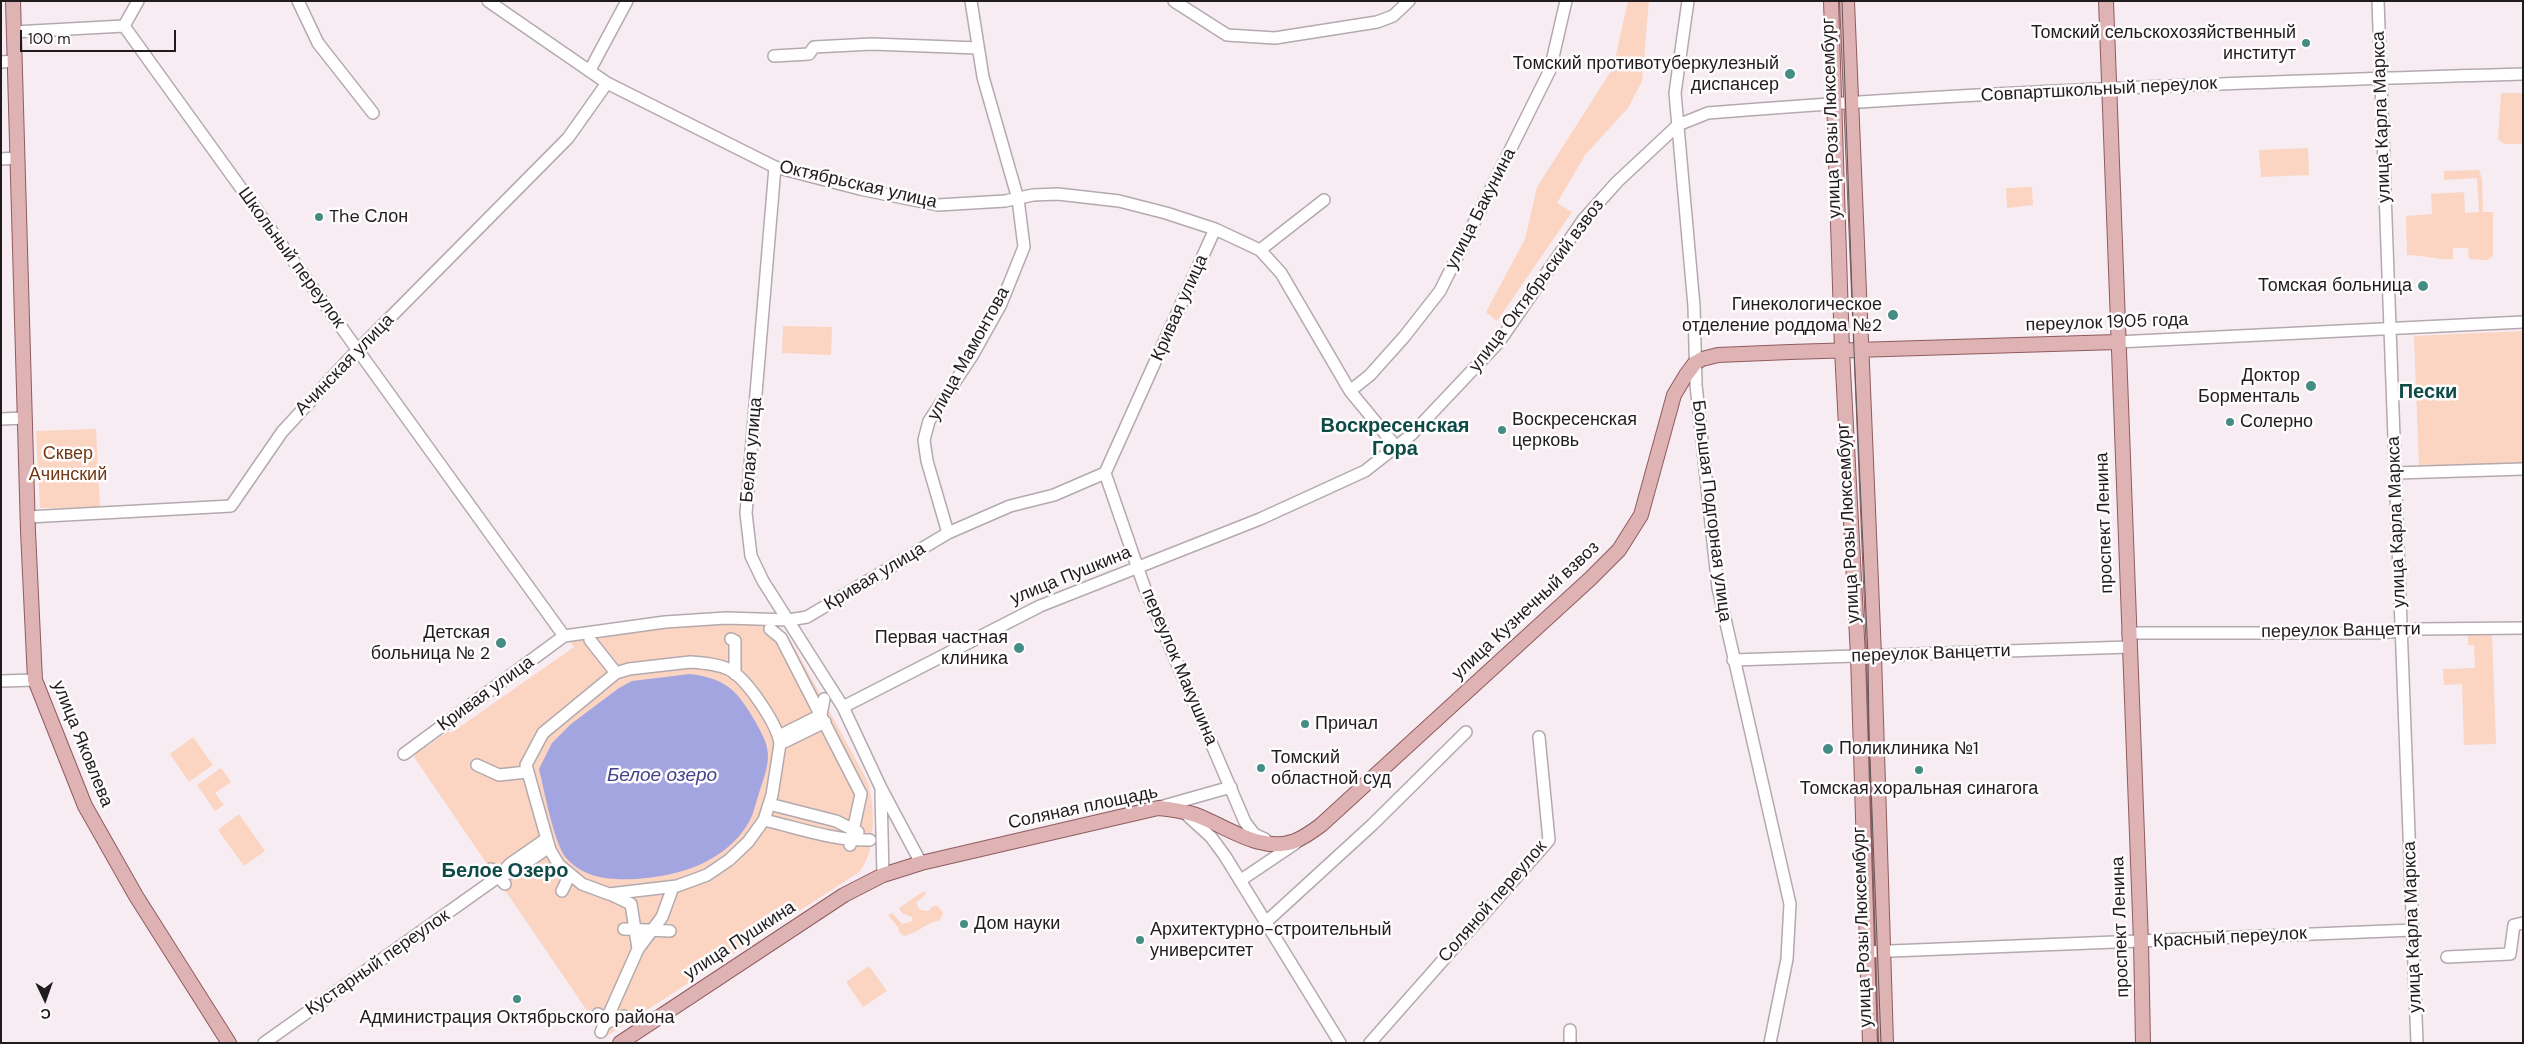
<!DOCTYPE html>
<meta charset="utf-8">
<style>
body{margin:0}
#map{position:relative;width:2524px;height:1044px;overflow:hidden;background:#f7ecf2;font-family:"DM Sans",sans-serif}
canvas{display:block}
.frame{position:absolute;inset:0;border:2px solid #201c1e;pointer-events:none}
.north{position:absolute;left:20px;top:974px;width:50px;height:50px;-webkit-text-stroke:4px #fefcfd;paint-order:stroke;rotate:177deg;font-size:14px;font-weight:700;line-height:20px;text-align:center;color:#201c1e}
.north::after{content:'';display:block;margin:auto;width:18px;height:22px;background:#201c1e;clip-path:polygon(50% 0,100% 100%,50% 72%,0 100%)}
.scale{position:absolute;left:20px;top:30px;width:156px;height:22px;box-sizing:border-box;border:2px solid #201c1e;border-top:0;padding-left:6px;font-size:15px;line-height:18px;white-space:nowrap;color:#201c1e;-webkit-text-stroke:4px #fefcfd;paint-order:stroke}
</style>
<div id="map">
<canvas width="2524" height="1044"></canvas>
<div class="frame"></div>
<div class="north">С</div>
<div class="scale">100 m</div>
</div>
<script>
const ctx = document.querySelector('canvas').getContext('2d');
ctx.lineJoin = 'round';
function fill(path, color) { ctx.fillStyle = color; ctx.fill(path, 'evenodd'); }
function stroke(path, color, width, dash) { ctx.strokeStyle = color; ctx.lineWidth = width; ctx.lineCap = dash ? 'butt' : 'round'; ctx.setLineDash(dash || []); ctx.stroke(path); }
function drawText(font, color, halo, rows, align = 'center') {
  ctx.font = font + ' "DM Sans",sans-serif'; ctx.lineWidth = 5; ctx.setLineDash([]); ctx.textBaseline = 'middle'; ctx.strokeStyle = halo; ctx.fillStyle = color; for (const [text, x, y, turn = 0] of rows) {
    ctx.save(); ctx.translate(x, y); ctx.rotate((+turn || 0) * Math.PI / 180); ctx.textAlign = isNaN(turn) ? turn : align; if (halo) ctx.strokeText(text, 0, 0); ctx.fillText(text, 0, 0); ctx.restore();
  }
}
fill(new Path2D(`
 M1628 1H1649L1642 81 1628 108 1585 155 1557 203 1572 212 1497 321 1486 312 1525 239 1537 187 1613 68Z
 M2501 93H2523V144H2504L2498 139Z
 M2308 148 2309 175 2261 177 2259 150Z
 M2479 170 2482 179 2483 212H2493V256L2487 260 2469 259 2468 248H2453V259C2437 260 2423 255 2407 255L2406 216 2432 214 2431 194 2464 192 2465 213 2479 212 2477 178 2444 180V171Z
 M2032 187 2033 205 2007 208 2006 188Z
 M783 326 832 327 831 355 782 353Z
 M2523 331V463L2419 467 2414 336Z
 M96 429 100 508H40L36 431Z
 M760 623C774 627 783 630 791 641L867 780C875 802 877 853 859 872L607 1036 603 1034 414 757 417 753 449 731 451 733 574 647 570 642 591 636 706 625Z
 M2492 633 2496 744 2464 745 2462 684 2444 685 2443 669 2475 668 2474 645H2468V634Z
 M193 737 213 765 189 782 170 754Z
 M221 768 231 782 215 793 224 805 215 811 197 785Z
 M239 814 265 851 244 866 218 830Z
 M924 891 926 894 916 903 920 910 928 911 933 906H938L943 913 940 920C926 923 918 933 904 936L899 932 898 927 888 915 892 913 902 924 913 921 912 917 902 913 899 908Z
 M869 966 887 991 863 1007 846 982Z`), '#fbd5c1');
fill(new Path2D(`
 M690 674C722 678 735 687 752 716 772 750 772 755 759 793 756 802 754 813 749 822 726 862 680 876 636 879 610 880 586 879 567 859 554 845 544 789 539 769L552 743 571 724 619 688 632 681Z`), '#a3a5e1');
const minor = new Path2D(`
 M298 1 318 43 373 113
 M488 1 607 83 775 167 860 189 938 205 1005 201 1033 195 1058 194 1119 201 1166 213 1215 229 1260 250 1281 273 1350 391 1397 448
 M1174 1 1227 35 1275 38 1377 22 1393 16 1409 1
 M1688 1 1675 93 1694 306 1696 385 1718 588 1790 904 1787 959 1770 1043
 M2378 1C2388 349 2406 695 2417 1043
 M124 26 564 636
 M124 26 138 1
 M14 32 124 26
 M774 56 809 54 814 47 872 44 978 48
 M1 62 14 61
 M590 70 627 1
 M1 159 17 158
 M775 167 746 513 751 556 763 581 843 707 881 788 921 863
 M1260 250 1324 200
 M2117 342 2523 322
 M1350 391 1370 375 1404 337 1440 291 1550 70 1566 1
 M1 419 25 418
 M1105 473 1144 586 1245 822 1254 834 1265 839
 M2396 473 2523 469
 M28 517 231 506 282 432 349 359 568 138 607 83
 M948 533 927 461 924 440 929 421 972 356 1001 304 1024 247 1018 199 983 77 971 1
 M770 629 781 638 861 794 850 845
 M2128 633H2380L2419 629 2523 628
 M731 639 735 641V674
 M590 640 616 673
 M1733 660 2129 647
 M690 662C703 663 717 664 728 669 746 677 778 725 780 744L772 795 764 820 748 842 729 860 707 875 677 886 609 894 582 884 559 865 550 850 526 765 543 733 616 673 629 669Z
 M1 681 35 680
 M843 707 1040 606 1260 519 1365 471 1411 435 1499 342 1583 220 1617 182 1678 125 1708 113C1979 91 2251 82 2523 74
 M779 736 821 715 824 699
 M780 744 825 722
 M404 754 564 636 665 622 726 618 789 620 807 617 948 533 1010 506 1054 495 1105 473 1215 229
 M477 765 499 775 527 772
 M881 792 883 875
 M769 804 836 821 858 832
 M1160 807 1231 787
 M1187 815 1211 837 1225 856 1340 1043
 M764 820C799 828 834 841 870 840
 M491 869 505 884
 M501 874 510 864 546 839
 M1241 880 1296 843
 M562 891 570 874
 M610 894 631 904 638 949
 M1266 922 1372 825 1466 732
 M624 929 670 931
 M1866 952 2413 930
 M2447 957 2510 954 2514 925 2523 923
 M598 1014 605 1023 624 1016
 M1570 1030V1043
 M601 1032 638 949 662 917 673 887
 M264 1043 498 877 516 870 549 847
 M1370 1043 1549 840 1539 737`);
const major = new Path2D(`
 M13 1 28 531 35 680 85 806 136 896 229 1043
 M1831 1 1842 350 1858 656 1870 1043
 M1847 1 1874 655 1886 1043
 M2106 1 2141 942 2143 1043
 M620 1043 844 895 883 875 921 863 1158 808C1171 809 1183 811 1196 815 1226 826 1261 854 1295 841 1305 837 1313 831 1321 825L1590 579 1619 550 1641 515 1674 395 1686 375 1695 363 1702 359 1718 355 1790 352 2117 342`);
stroke(minor, '#b4a9ae', 14);
stroke(major, '#8e5c5f', 16);
stroke(minor, '#fff', 11);
stroke(major, '#dfb2b4', 14);
stroke(new Path2D(`
 M1842 1 1854 350 1868 656 1869 734 1881 1043`), '#5f595c', 1);
for (const [x, y, r, color] of [
 [2306,43,5,"#458c85"],
 [1790,74,6,"#458c85"],
 [319,217,5,"#458c85"],
 [2423,286,6,"#458c85"],
 [1893,315,6,"#458c85"],
 [2311,386,6,"#458c85"],
 [2230,422,5,"#458c85"],
 [1502,430,5,"#458c85"],
 [501,643,6,"#458c85"],
 [1019,648,6,"#458c85"],
 [1305,724,5,"#458c85"],
 [1828,749,6,"#458c85"],
 [1261,768,5,"#458c85"],
 [1919,770,5,"#458c85"],
 [964,924,5,"#458c85"],
 [1140,940,5,"#458c85"],
 [517,999,5,"#458c85"]
]) { const dot = new Path2D(); dot.arc(x, y, r, 0, 2 * Math.PI); ctx.fillStyle = color; ctx.fill(dot); stroke(dot, '#fefcfd', 2); }
drawText('18px', '#201c1e', '#fefcfd', [
 ["Томский сельскохозяйственный",2296,33,"right"],
 ["институт",2296,54,"right"],
 ["Томский противотуберкулезный",1779,64,"right"],
 ["диспансер",1779,85,"right"],
 ["The Слон",329,217],
 ["Томская больница",2412,286,"right"],
 ["Гинекологическое",1882,305,"right"],
 ["отделение роддома №2",1882,326,"right"],
 ["Доктор",2300,376,"right"],
 ["Борменталь",2300,397,"right"],
 ["Воскресенская",1512,420],
 ["церковь",1512,441],
 ["Солерно",2240,422],
 ["Детская",490,633,"right"],
 ["больница № 2",490,654,"right"],
 ["Первая частная",1008,638,"right"],
 ["клиника",1008,659,"right"],
 ["Причал",1315,724],
 ["Поликлиника №1",1839,749],
 ["Томский",1271,758],
 ["областной суд",1271,779],
 ["Томская хоральная синагога",1919,789,"center"],
 ["Дом науки",974,924],
 ["Архитектурно-строительный",1150,930],
 ["университет",1150,951],
 ["Администрация Октябрьского района",517,1018,"center"]
], 'left');
drawText('18px', '#201c1e', '#fefcfd', [
 ["Совпартшкольный переулок",2099,90,-3],
 ["улица Карла Маркса",2382,117,-92],
 ["улица Розы Люксембург",1832,118,-92],
 ["Октябрьская улица",858,185,13],
 ["улица Бакунина",1481,209,-63],
 ["Школьный переулок",291,258,54],
 ["улица Октябрьский взвоз",1537,286,-53],
 ["Кривая улица",1180,308,-66],
 ["переулок 1905 года",2107,323,-2],
 ["улица Мамонтова",969,354,-61],
 ["Ачинская улица",345,365,-46],
 ["Белая улица",752,450,-85],
 ["Большая Подгорная улица",1711,511,83],
 ["улица Карла Маркса",2397,522,-92],
 ["улица Розы Люксембург",1849,523,-93],
 ["проспект Ленина",2105,523,-92],
 ["улица Пушкина",1071,576,-22],
 ["Кривая улица",875,577,-31],
 ["улица Кузнечный взвоз",1526,611,-43],
 ["переулок Ванцетти",2341,631,-1],
 ["переулок Ванцетти",1931,654,-2],
 ["переулок Макушина",1179,667,67],
 ["Кривая улица",486,694,-36],
 ["улица Яковлева",82,744,68],
 ["Соляная площадь",1083,808,-12],
 ["Соляной переулок",1493,902,-49],
 ["улица Розы Люксембург",1863,927,-92],
 ["проспект Ленина",2121,927,-92],
 ["улица Карла Маркса",2413,927,-92],
 ["Красный переулок",2230,938,-3],
 ["улица Пушкина",740,941,-33],
 ["Кустарный переулок",378,963,-35]
]);
drawText('18px', '#703815', '#fefcfd', [
 ["Сквер",68,454],
 ["Ачинский",68,475]
]);
drawText('italic 19px', '#46438b', '#fefcfd', [
 ["Белое озеро",662,776]
]);
drawText('bold 20px', '#0d4b46', '#fefcfd', [
 ["Пески",2428,393],
 ["Воскресенская",1395,427],
 ["Гора",1395,450],
 ["Белое Озеро",505,872]
]);
</script>
